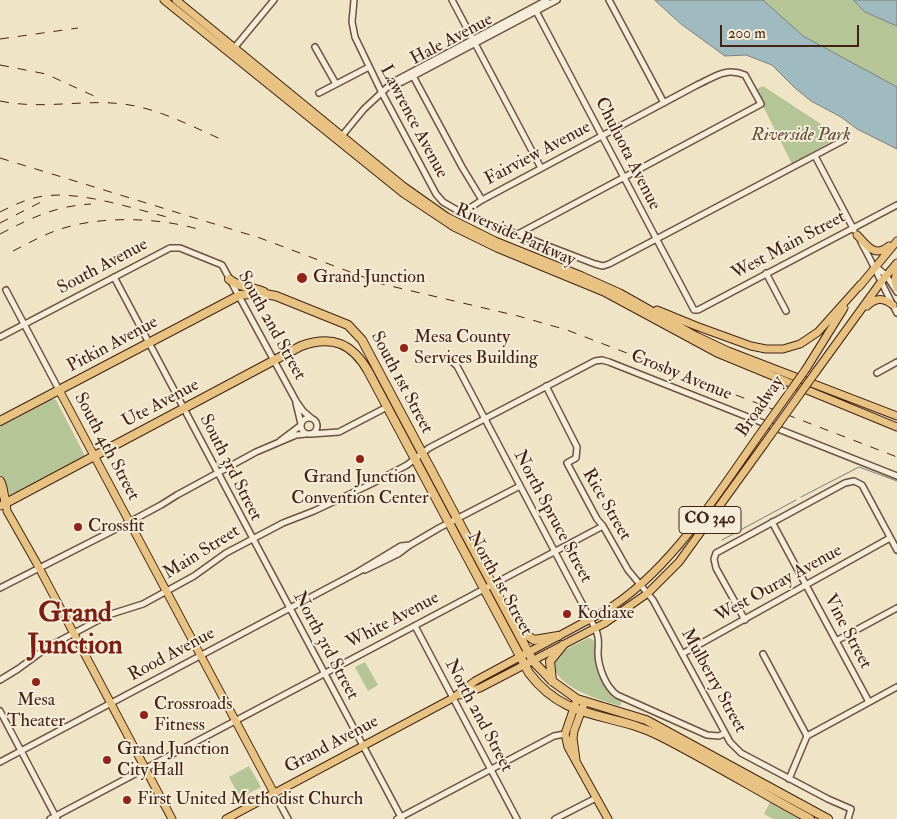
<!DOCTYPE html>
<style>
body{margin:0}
#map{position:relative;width:897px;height:819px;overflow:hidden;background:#efe4c5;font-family:"IM FELL Double Pica",serif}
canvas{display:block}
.scale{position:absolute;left:720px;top:25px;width:139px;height:22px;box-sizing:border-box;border:2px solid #412213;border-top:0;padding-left:6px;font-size:15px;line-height:18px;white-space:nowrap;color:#412213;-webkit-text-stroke:4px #f5edd9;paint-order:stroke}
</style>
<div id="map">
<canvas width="897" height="819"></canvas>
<div class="scale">200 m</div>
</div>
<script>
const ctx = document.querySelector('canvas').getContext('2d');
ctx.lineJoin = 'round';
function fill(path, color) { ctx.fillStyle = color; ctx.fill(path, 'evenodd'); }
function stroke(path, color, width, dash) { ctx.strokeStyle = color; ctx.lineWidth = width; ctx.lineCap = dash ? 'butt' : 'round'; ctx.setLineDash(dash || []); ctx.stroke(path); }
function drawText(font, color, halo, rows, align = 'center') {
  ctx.font = font + ' "IM FELL Double Pica",serif'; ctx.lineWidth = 4; ctx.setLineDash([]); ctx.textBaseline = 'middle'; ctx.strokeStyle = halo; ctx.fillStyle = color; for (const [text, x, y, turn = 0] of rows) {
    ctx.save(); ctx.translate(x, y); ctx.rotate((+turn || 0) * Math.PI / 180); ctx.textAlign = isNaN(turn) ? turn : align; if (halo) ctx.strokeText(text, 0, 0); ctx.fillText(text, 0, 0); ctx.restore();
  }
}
fill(new Path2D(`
 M763 0H854L865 12 897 26V87L803 36Z
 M763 86 830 130 835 138 834 140 792 164 755 90Z
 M52 399 56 400 85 456 20 491 19 494 10 495 0 475V426Z
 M588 638 592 639C598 644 595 651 595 658 596 676 607 694 622 701L620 706C600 700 556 688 553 663L561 652Z
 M365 662 378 685 368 691 355 667Z
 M249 766 261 787 240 798 229 777Z
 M770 802 799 818 800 819H773L764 814Z`), '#b6c597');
const water = new Path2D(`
 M655 0H763L803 36 897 87V149L857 129 841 117 811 101 795 88 772 65 746 55 725 56 681 24Z
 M854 0H897V26L865 12Z`);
fill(water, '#a0bbc0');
stroke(water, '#7a7e7b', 1);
stroke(new Path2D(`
 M801 497 859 467 897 481
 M722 540 796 500`), '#7a7e7b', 1);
const minor = new Path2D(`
 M354 0 352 22 355 37 381 91 436 194 443 202 462 213 595 264 603 266 609 264 844 140
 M452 0 541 168
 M609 0 664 103
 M536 11 694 310H698L897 205
 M235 47 274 0
 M315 47 336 84
 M413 76 462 167 482 200
 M389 87 402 82 557 0
 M319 93 369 67
 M341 137 364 109 393 82 547 0
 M815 156 854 230
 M462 213 482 200 697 85C715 77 725 67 745 75L761 104 518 234
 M861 242C874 265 884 289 897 313
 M876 267 886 275 897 292
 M766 273 786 311
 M114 277 402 819
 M6 290 59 390
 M0 337 170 248H180L222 265 296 401 303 411 311 418
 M447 357 457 366 595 628C600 638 598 645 598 655 599 669 606 687 617 695L707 735 719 736 725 733
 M877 373 897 362
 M546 386 577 447 576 458 567 463 597 519 603 526 628 570 653 600 730 742 741 753 828 799 851 809 848 819
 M296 403 301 424
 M301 426a8 8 0 1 1 16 0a8 8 0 1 1-16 0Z
 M311 434 339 432 387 407
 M280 441 300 426
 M772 522 869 702
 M365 570 398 554 410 545 439 528 520 486
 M0 588 122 526 161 505 177 495 256 452 296 435 306 434
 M745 620 716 568 714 559 716 553 845 483 854 481 862 485 897 550
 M415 626 517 819
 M836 641 897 608
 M682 654 890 538
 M763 654 807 736
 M0 680 18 669 48 647 108 615 143 604 194 576 226 553 283 523 314 511 371 484 407 465 429 448 595 361 602 360 609 362 897 476
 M0 711 57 819
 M0 762 358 572 401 546 410 545
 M789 779 807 736 897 687
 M274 793 288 819
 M50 819 603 526
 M397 819 554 736 565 734
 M555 819 596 798`);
const major = new Path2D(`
 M164 0 403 193 454 227 497 248 604 292 717 353 897 427
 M176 0 403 186 447 217 495 241 582 276 620 293 696 336 728 351 897 416
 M857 235C868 246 874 258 889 246
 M897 271 895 279 897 288
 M859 287 897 241
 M867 306C875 298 883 297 893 305
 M657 310 696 326 751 346 766 349H783L800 344 818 332 861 284
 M806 369 844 308
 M815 373 881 282 897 263
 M59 390 274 793
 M0 506 6 503 7 511 36 562 172 819
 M460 695 480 688 605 623 648 593 679 562 765 443
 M577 699 565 734 568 747 608 819
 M576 760 573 738 574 731 585 701
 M226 819 453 698 475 681 605 611C668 573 715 498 757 438`);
const highway = new Path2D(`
 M229 279C239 288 252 286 264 292
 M0 421 240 295 260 293 276 296 348 325 362 340 533 661 552 681 577 699 646 720 828 819
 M0 481C4 488 3 496 6 503L301 346C332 335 352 343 368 371L529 673C567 723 611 711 660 736 711 762 760 792 810 819
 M518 629 534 640 558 636
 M552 681 550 661 563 645`);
stroke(minor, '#6c5240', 8);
stroke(major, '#412213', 9);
stroke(highway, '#412213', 10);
stroke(minor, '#f5edd9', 5);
stroke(major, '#e8c282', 7);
stroke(highway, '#e8c282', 8);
stroke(new Path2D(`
 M0 39 78 28
 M0 65 46 74 94 96
 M0 101C42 110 83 99 123 104 158 108 193 127 225 141
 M0 158 260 238 382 284 518 316 567 330 897 457
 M0 212C14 205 28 198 44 196 81 191 131 208 167 217
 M0 223 41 202
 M0 234C31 218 55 206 91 204
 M13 251C27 244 41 236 55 231 97 215 159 217 201 230`), '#412213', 1, [9, 9]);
const majorBridge = new Path2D(`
 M757 438 806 369
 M765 443 815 373`);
stroke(majorBridge, '#412213', 9, []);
stroke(majorBridge, '#e8c282', 7);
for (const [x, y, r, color] of [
 [302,278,6,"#8f2418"],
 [404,348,5,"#8f2418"],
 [360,459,5,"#8f2418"],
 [78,527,5,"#8f2418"],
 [567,614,5,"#8f2418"],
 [36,682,5,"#8f2418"],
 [144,715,5,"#8f2418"],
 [107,760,5,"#8f2418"],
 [127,800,5,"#8f2418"]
]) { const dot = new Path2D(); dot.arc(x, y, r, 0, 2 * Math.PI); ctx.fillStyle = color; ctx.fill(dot); stroke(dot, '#f5edd9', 2); }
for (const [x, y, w] of [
 [710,520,62]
]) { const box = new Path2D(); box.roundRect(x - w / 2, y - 13.5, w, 27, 4); ctx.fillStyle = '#f5edd9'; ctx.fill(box); stroke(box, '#412213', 1); }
drawText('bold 16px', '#412213', null, [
 ["CO 340",710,520]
]);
drawText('18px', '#412213', '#f5edd9', [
 ["Hale Avenue",452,40,-28],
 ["Lawrence Avenue",413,122,62],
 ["Fairview Avenue",538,154,-28],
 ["Chuluota Avenue",627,154,63],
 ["Riverside Parkway",515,236,24],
 ["West Main Street",789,246,-28],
 ["South Avenue",103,267,-28],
 ["South 2nd Street",271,326,61],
 ["Pitkin Avenue",113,345,-28],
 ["Crosby Avenue",681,376,22],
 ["South 1st Street",401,383,62],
 ["Ute Avenue",161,404,-28],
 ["Broadway",761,407,-55],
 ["South 4th Street",106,447,62],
 ["South 3rd Street",230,468,63],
 ["Rice Street",606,505,60],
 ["North Spruce Street",552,517,62],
 ["Main Street",202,553,-32],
 ["North 1st Street",499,584,61],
 ["West Ouray Avenue",779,584,-29],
 ["White Avenue",393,621,-28],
 ["Vine Street",847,632,62],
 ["North 3rd Street",325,646,62],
 ["Rood Avenue",172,655,-28],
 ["Mulberry Street",713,681,61],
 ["North 2nd Street",478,716,62],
 ["Grand Avenue",332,745,-28]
]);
drawText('italic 18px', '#5e4b34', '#f5edd9', [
 ["Riverside Park",801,136]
]);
drawText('18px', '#412213', '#f5edd9', [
 ["Grand Junction",313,278],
 ["Mesa County",414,338],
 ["Services Building",414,359],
 ["Grand Junction",360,478,"center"],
 ["Convention Center",360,499,"center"],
 ["Crossfit",88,527],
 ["Kodiaxe",577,614],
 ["Mesa",36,701,"center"],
 ["Theater",36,722,"center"],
 ["Crossroads",154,705],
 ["Fitness",154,726],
 ["Grand Junction",117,750],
 ["City Hall",117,771],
 ["First United Methodist Church",137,800]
], 'left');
drawText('bold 28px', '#7a1f14', '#f5edd9', [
 ["Grand",75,615],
 ["Junction",75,647]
]);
</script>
